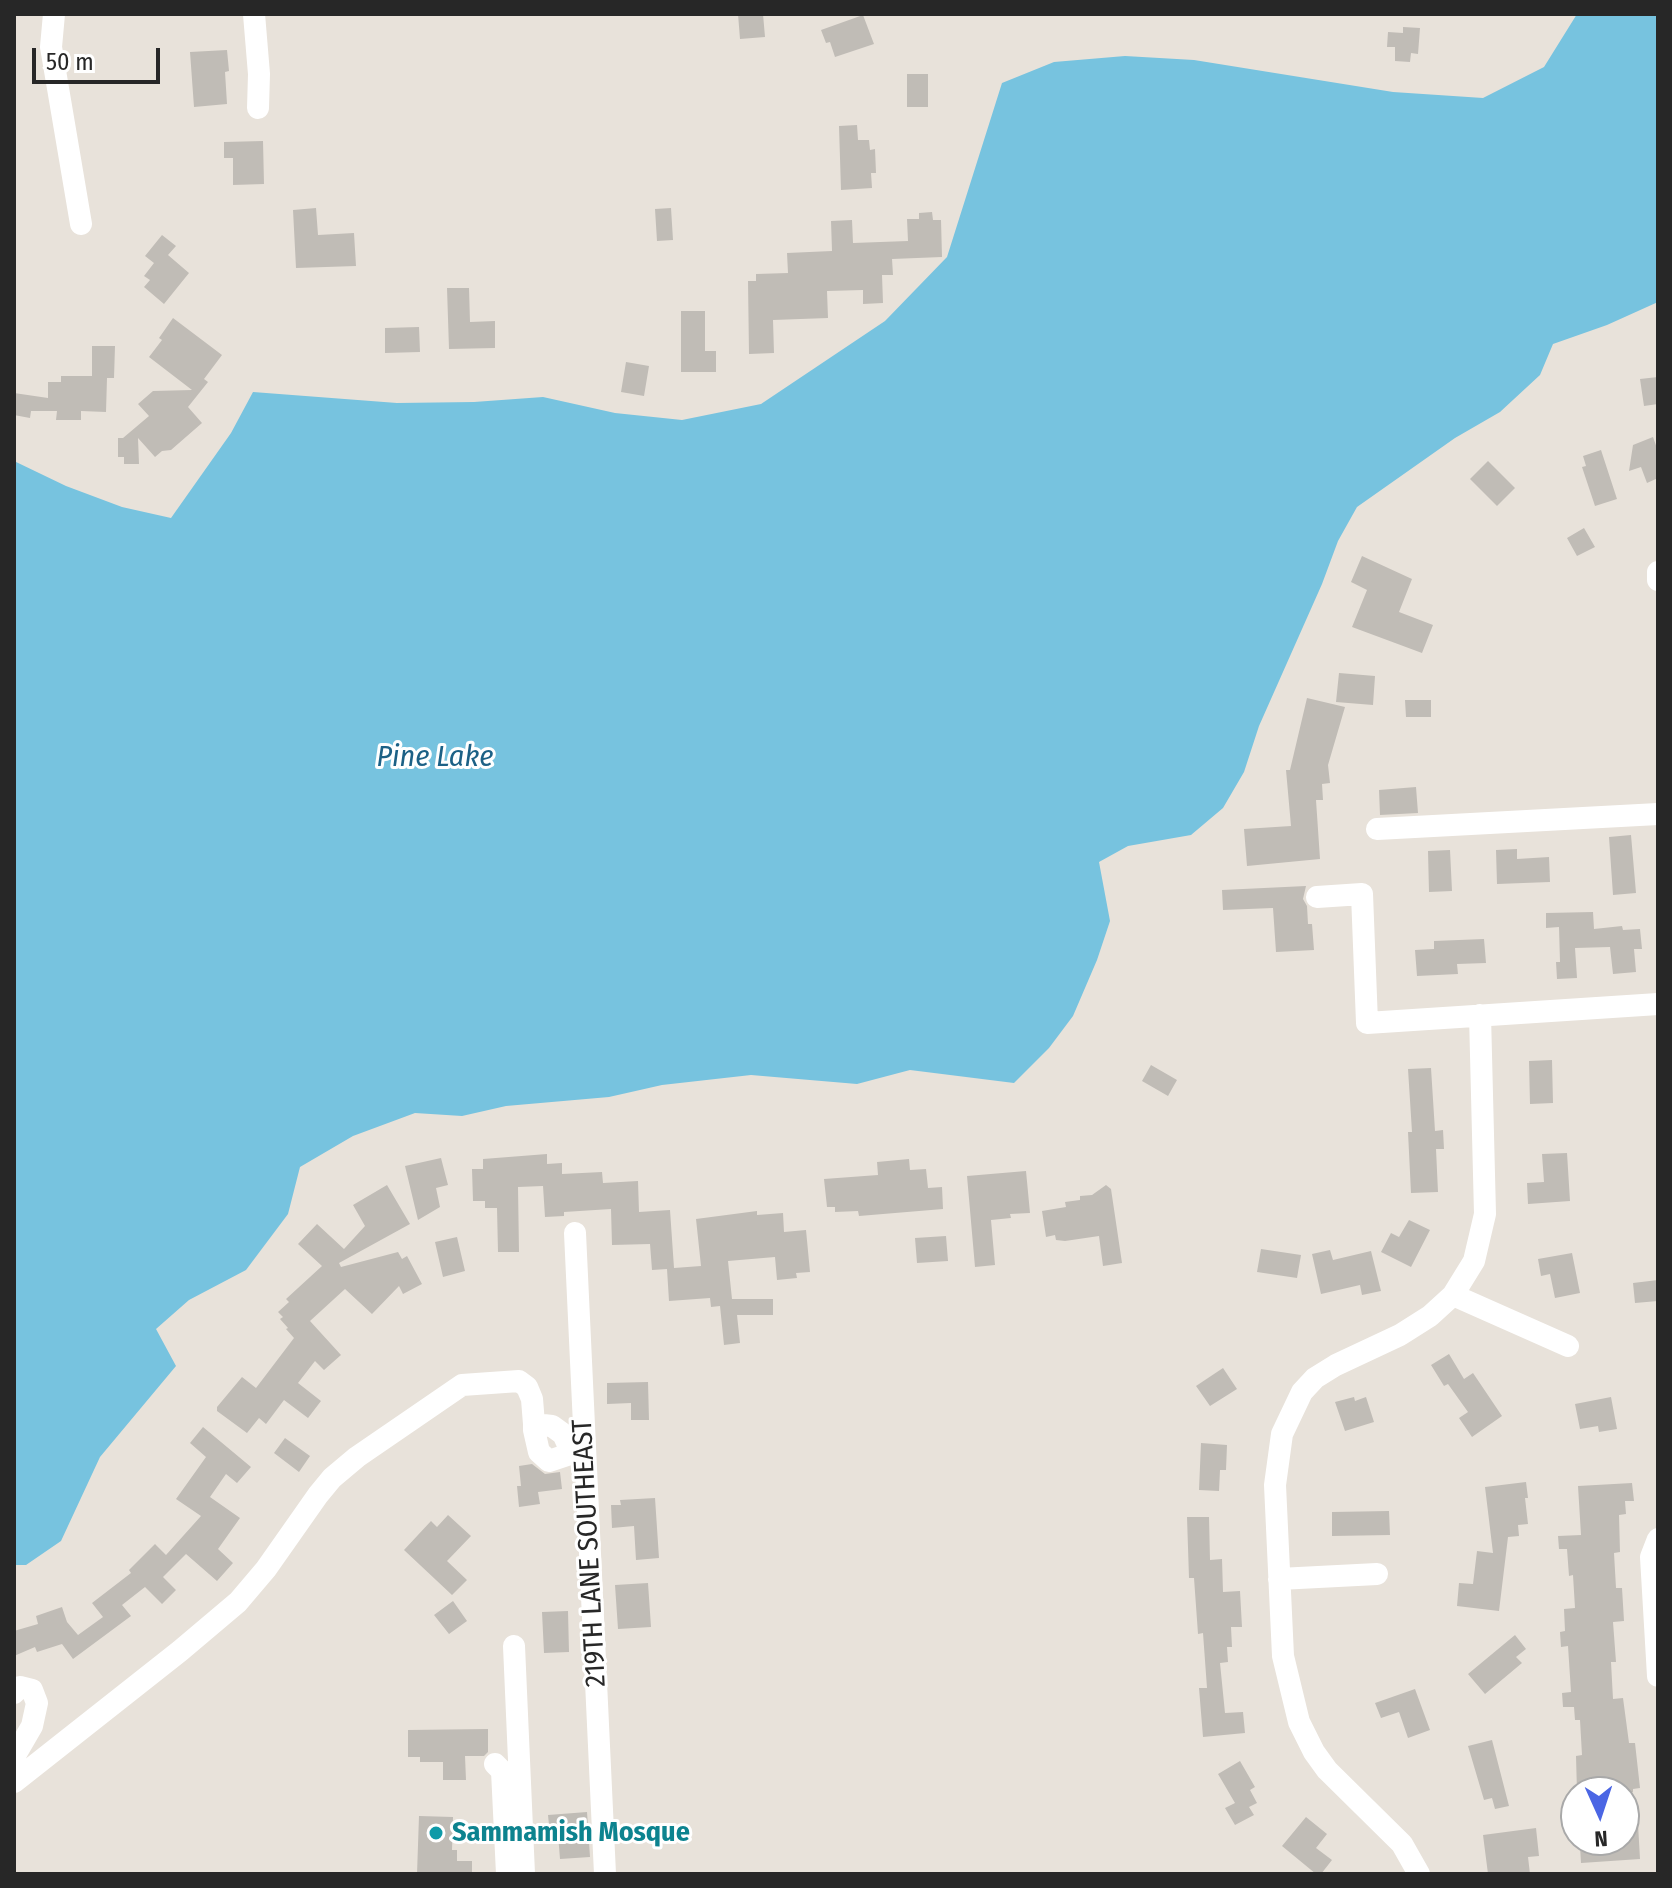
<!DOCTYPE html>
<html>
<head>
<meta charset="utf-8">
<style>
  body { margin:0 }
  #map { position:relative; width:1672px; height:1888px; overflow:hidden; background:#e8e2da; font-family:"Fira Sans Condensed",sans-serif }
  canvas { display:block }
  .frame { position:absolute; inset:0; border:16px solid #272727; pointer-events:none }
  .north { position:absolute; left:1560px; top:1776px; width:80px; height:80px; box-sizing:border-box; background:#fff; border:2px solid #a9a9a9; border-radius:50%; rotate:177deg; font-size:22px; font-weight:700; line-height:32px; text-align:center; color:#272727 }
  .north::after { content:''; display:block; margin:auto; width:28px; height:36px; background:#4b66e4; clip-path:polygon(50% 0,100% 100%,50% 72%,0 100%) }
  .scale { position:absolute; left:32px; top:48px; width:128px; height:36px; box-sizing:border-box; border:4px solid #272727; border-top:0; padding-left:10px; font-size:24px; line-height:28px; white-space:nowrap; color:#272727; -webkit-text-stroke:6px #fff; paint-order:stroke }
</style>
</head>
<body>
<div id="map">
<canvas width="1672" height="1888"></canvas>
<div class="frame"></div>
<div class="north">N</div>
<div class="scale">50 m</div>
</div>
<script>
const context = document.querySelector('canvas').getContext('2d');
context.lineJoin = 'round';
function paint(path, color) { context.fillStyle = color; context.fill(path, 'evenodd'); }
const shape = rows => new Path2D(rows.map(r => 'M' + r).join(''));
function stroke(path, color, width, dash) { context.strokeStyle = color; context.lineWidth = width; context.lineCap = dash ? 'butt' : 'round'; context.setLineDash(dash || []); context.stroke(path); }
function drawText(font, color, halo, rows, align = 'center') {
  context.font = font + ' "Fira Sans Condensed",sans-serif'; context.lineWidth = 6; context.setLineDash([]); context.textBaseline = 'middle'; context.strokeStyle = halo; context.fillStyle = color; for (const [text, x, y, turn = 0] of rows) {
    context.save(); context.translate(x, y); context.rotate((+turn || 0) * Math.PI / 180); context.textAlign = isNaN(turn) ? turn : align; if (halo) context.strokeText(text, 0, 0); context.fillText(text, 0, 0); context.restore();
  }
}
const water = shape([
  [1577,14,1658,14,1658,302,1607,325,1553,344,1540,375,1500,412,1455,438,1357,507,1338,541,1322,584,1259,726,1244,772,1223,808,1191,835,1128,846,1099,862,1110,921,1097,960,1073,1016,1049,1048,1014,1083,910,1070,857,1084,751,1075,662,1085,609,1097,506,1106,462,1116,415,1113,353,1136,300,1167,288,1214,246,1270,189,1300,156,1329,176,1366,100,1457,61,1541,26,1565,14,1565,14,461,66,486,122,507,171,518,231,433,253,392,397,403,474,402,543,397,615,413,682,420,761,404,885,321,947,257,1002,83,1054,62,1125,56,1194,60,1393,92,1483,98,1544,67]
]);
const building = shape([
  [738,14,763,14,765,37,740,39],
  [863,15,874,44,835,57,830,42,826,43,821,30],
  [1403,27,1420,28,1418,54,1411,53,1410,62,1395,61,1395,47,1387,47,1388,32,1403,33],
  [227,50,229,71,225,72,227,104,194,107,190,52],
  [907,74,928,74,928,107,907,107],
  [857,125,858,140,869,140,870,150,875,149,876,173,871,173,872,188,841,190,839,126],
  [263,141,264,184,233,185,233,158,224,158,224,142],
  [316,208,318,235,354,233,356,266,296,268,293,210],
  [671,208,673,240,657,241,655,209],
  [932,212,933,220,941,220,942,257,892,259,893,275,882,275,883,303,863,304,863,290,827,291,828,318,773,320,774,353,749,354,748,281,756,281,756,274,788,273,787,253,832,251,831,221,852,220,853,243,908,241,907,219,919,219,919,213],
  [162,235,176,246,168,255,189,273,164,304,144,287,150,280,144,276,154,263,145,256],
  [447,288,469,288,470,322,495,321,495,348,449,349],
  [681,311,705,311,705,351,716,351,716,372,681,372],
  [173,318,222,355,204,379,208,382,188,407,202,423,171,450,162,451,155,457,138,438,139,464,124,464,124,457,118,457,118,438,123,438,149,416,138,404,153,391,192,390,149,357,162,340,159,338],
  [419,327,420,352,385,353,385,328],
  [92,346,115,346,114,378,107,378,106,412,81,411,81,420,56,420,57,411,31,411,30,418,14,415,14,393,48,398,48,382,61,382,61,376,92,376],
  [626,362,649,366,644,396,621,392],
  [1658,377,1658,404,1644,406,1640,379],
  [1653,437,1658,451,1658,478,1647,483,1641,467,1629,471,1633,445],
  [1601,450,1617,499,1595,506,1582,467,1586,466,1583,456],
  [1488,461,1515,488,1497,506,1470,479],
  [1584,528,1595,547,1577,556,1567,538],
  [1362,556,1412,579,1399,612,1433,625,1422,653,1352,627,1367,590,1351,582],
  [1339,673,1375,676,1373,705,1336,702],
  [1307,698,1345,707,1328,765,1330,783,1322,784,1323,800,1316,800,1320,859,1247,866,1244,829,1291,826,1286,770,1290,770],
  [1405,700,1431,700,1431,717,1406,717],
  [1416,787,1418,813,1380,815,1379,790],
  [1631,835,1636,893,1613,895,1609,837],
  [1517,849,1517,859,1549,857,1550,882,1497,884,1496,850],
  [1450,850,1452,891,1429,892,1428,851],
  [1306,886,1303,899,1307,906,1308,924,1312,924,1314,950,1276,952,1273,908,1223,910,1222,890],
  [1593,912,1594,929,1622,926,1623,930,1640,929,1642,949,1634,949,1636,972,1613,974,1610,947,1575,948,1577,978,1557,979,1556,962,1560,962,1559,927,1546,928,1546,913],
  [1484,939,1486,963,1457,964,1458,974,1417,976,1415,950,1434,949,1434,941],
  [1552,1060,1553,1103,1530,1104,1529,1061],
  [1151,1065,1177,1080,1168,1096,1142,1081],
  [1431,1068,1435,1131,1443,1130,1444,1149,1436,1149,1438,1192,1411,1193,1408,1132,1412,1132,1408,1069],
  [1567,1153,1570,1201,1528,1204,1527,1183,1544,1182,1542,1154],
  [547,1154,547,1164,562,1163,562,1174,602,1172,603,1183,638,1181,639,1212,670,1210,674,1268,701,1266,696,1219,757,1211,757,1215,783,1213,784,1232,806,1230,810,1272,796,1273,797,1278,777,1280,775,1257,728,1261,732,1299,773,1299,773,1315,737,1315,740,1343,724,1345,720,1306,711,1307,710,1298,669,1301,667,1269,652,1270,650,1244,612,1245,611,1209,564,1212,564,1216,545,1217,543,1186,518,1187,519,1252,498,1252,497,1208,485,1208,485,1201,473,1201,472,1169,483,1169,483,1159],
  [441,1158,448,1185,436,1188,440,1207,418,1220,405,1166],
  [909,1159,910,1170,926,1169,928,1188,942,1187,943,1209,859,1216,858,1211,835,1212,835,1207,827,1207,824,1179,878,1175,877,1162],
  [1026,1171,1030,1213,1010,1214,1011,1218,991,1220,995,1265,975,1267,967,1176],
  [387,1185,410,1224,339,1263,341,1267,398,1252,402,1259,407,1256,422,1284,403,1294,399,1286,372,1314,345,1289,310,1321,341,1355,324,1370,315,1361,298,1383,321,1401,308,1418,284,1400,266,1424,259,1418,247,1433,217,1411,217,1407,242,1377,256,1388,294,1338,286,1329,288,1328,280,1319,283,1317,278,1312,289,1302,286,1299,322,1266,298,1244,317,1224,344,1249,365,1226,353,1205],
  [1106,1185,1111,1189,1122,1263,1103,1266,1099,1236,1065,1241,1056,1240,1055,1235,1046,1237,1042,1211,1066,1207,1065,1202,1080,1200,1080,1196,1092,1195],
  [1409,1220,1430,1230,1411,1267,1381,1252,1391,1233,1399,1237],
  [946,1236,948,1261,917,1263,915,1238],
  [457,1237,465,1271,443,1277,435,1242],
  [1261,1249,1301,1255,1297,1278,1257,1272],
  [1330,1250,1333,1260,1371,1251,1381,1291,1362,1295,1360,1285,1321,1294,1312,1254],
  [1572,1253,1580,1293,1555,1298,1550,1274,1541,1276,1538,1259],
  [1658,1280,1658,1301,1635,1303,1633,1283],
  [1449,1354,1464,1379,1473,1373,1502,1416,1472,1437,1459,1418,1468,1412,1448,1384,1444,1386,1431,1365],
  [1223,1368,1237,1389,1210,1406,1196,1386],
  [648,1382,649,1420,631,1420,631,1403,607,1404,607,1383],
  [1354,1397,1355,1401,1366,1397,1374,1422,1345,1431,1335,1402],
  [1611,1397,1617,1429,1599,1432,1598,1426,1580,1429,1575,1404],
  [203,1427,251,1467,237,1483,226,1474,210,1497,240,1518,218,1549,233,1563,217,1581,186,1554,163,1577,176,1590,162,1604,145,1587,122,1605,131,1616,73,1659,62,1644,37,1652,35,1647,14,1656,14,1631,38,1624,36,1616,62,1607,67,1622,78,1635,103,1617,92,1603,131,1573,129,1570,155,1544,166,1555,201,1516,176,1499,206,1457,190,1443],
  [285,1438,310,1456,299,1472,274,1453],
  [1201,1443,1227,1445,1226,1470,1220,1470,1219,1491,1199,1490],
  [532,1464,545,1474,560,1472,562,1489,538,1492,540,1504,519,1507,517,1486,521,1486,519,1466],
  [1526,1482,1528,1498,1525,1498,1528,1524,1518,1525,1519,1536,1508,1537,1499,1611,1457,1606,1459,1583,1473,1584,1477,1551,1493,1553,1485,1487],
  [1632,1483,1634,1501,1625,1501,1626,1514,1619,1515,1620,1552,1614,1553,1616,1588,1622,1588,1624,1621,1613,1622,1616,1662,1611,1662,1613,1699,1623,1698,1629,1743,1635,1743,1640,1788,1633,1789,1633,1792,1577,1792,1576,1756,1582,1755,1580,1720,1575,1720,1574,1707,1563,1707,1562,1693,1571,1692,1568,1646,1561,1647,1560,1632,1565,1631,1564,1609,1575,1608,1573,1575,1569,1576,1567,1549,1559,1549,1558,1536,1581,1535,1578,1486],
  [655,1498,659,1558,636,1560,634,1526,612,1528,611,1505,621,1505,620,1500],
  [1389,1511,1390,1535,1332,1536,1332,1512],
  [448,1515,471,1536,447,1561,467,1580,452,1595,404,1550,431,1521,437,1527],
  [1187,1517,1209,1517,1210,1560,1222,1559,1223,1592,1240,1591,1242,1627,1231,1627,1232,1647,1227,1647,1228,1662,1220,1663,1225,1713,1243,1712,1245,1733,1203,1737,1199,1688,1207,1688,1203,1633,1198,1634,1194,1578,1189,1578],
  [648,1583,651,1627,618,1629,615,1585],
  [453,1601,467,1621,449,1634,434,1615],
  [568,1611,569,1652,544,1653,542,1612],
  [1515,1635,1526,1649,1516,1657,1522,1663,1485,1694,1468,1674],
  [1415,1689,1430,1730,1408,1738,1399,1712,1381,1718,1375,1703],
  [488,1729,488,1752,484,1756,465,1756,466,1780,443,1780,443,1762,420,1762,420,1757,408,1757,408,1730],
  [1492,1740,1509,1806,1495,1809,1492,1798,1484,1800,1468,1746],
  [1240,1761,1255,1787,1250,1790,1257,1803,1249,1807,1254,1815,1235,1825,1225,1808,1235,1803,1218,1774],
  [587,1812,590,1857,560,1859,558,1834,550,1835,548,1815],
  [419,1816,453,1817,452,1850,457,1850,457,1861,472,1861,472,1874,417,1874],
  [1306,1817,1327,1834,1316,1848,1332,1860,1321,1874,1316,1874,1282,1846],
  [1638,1824,1640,1859,1581,1863,1580,1846,1592,1846,1592,1840,1624,1840,1624,1825],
  [1536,1828,1539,1856,1528,1857,1530,1874,1488,1874,1483,1835]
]);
const minor = shape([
  [54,14,51,47,81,224],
  [254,14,259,74,258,108],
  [1658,572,1658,580],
  [1377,829,1658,814],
  [1317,897,1362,894,1367,1023,1658,1004],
  [575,1233,605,1874],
  [1453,1295,1568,1346],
  [1658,1539,1651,1557,1658,1676],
  [1279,1579,1377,1574],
  [514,1646,524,1874],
  [14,1693,20,1687,32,1690,37,1703,32,1726,14,1757],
  [495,1764,502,1771,507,1874],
  [14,1782,180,1651,238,1602,266,1569,318,1495,332,1478,357,1457,462,1385,519,1381,527,1387,532,1399,534,1424,534,1430,539,1452,549,1461,567,1455,569,1447,563,1434,552,1426,534,1424],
  [1419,1874,1402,1844,1327,1770,1314,1752,1299,1722,1283,1656,1275,1485,1282,1434,1302,1392,1315,1378,1336,1365,1400,1335,1430,1316,1453,1295,1474,1261,1485,1214,1480,1015]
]);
const markers = [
  [436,1833,8,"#0f9aa8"]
];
const streetNames = [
  ["219TH LANE SOUTHEAST",590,1553,-93]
];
const cultureNames = [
  ["Sammamish Mosque",452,1833]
];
const waterNames = [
  ["Pine Lake",435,758]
];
paint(water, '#77c3df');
paint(building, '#c0bcb6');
stroke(minor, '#fff', 22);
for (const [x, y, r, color] of markers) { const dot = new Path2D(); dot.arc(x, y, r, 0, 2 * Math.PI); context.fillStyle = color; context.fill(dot); stroke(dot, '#fff', 3); }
drawText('28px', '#272727', '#fff', streetNames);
drawText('bold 28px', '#0d838f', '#fff', cultureNames, 'left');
drawText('italic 30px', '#1c6186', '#fff', waterNames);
</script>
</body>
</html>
